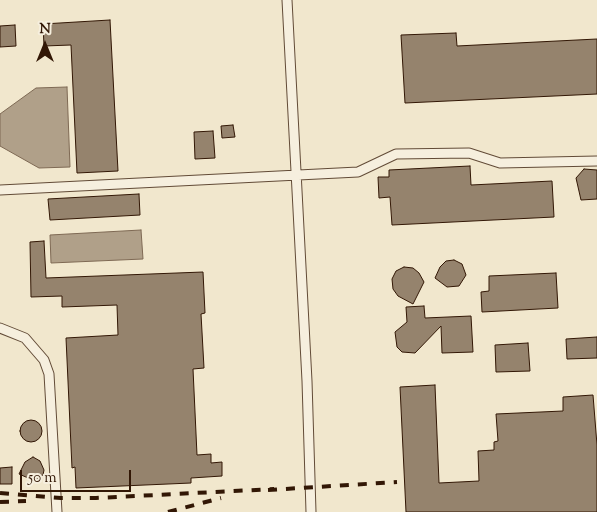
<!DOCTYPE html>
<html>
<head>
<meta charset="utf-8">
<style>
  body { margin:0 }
  #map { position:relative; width:597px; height:512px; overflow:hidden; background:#f1e7cd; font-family:"Sorts Mill Goudy",serif }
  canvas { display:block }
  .north { position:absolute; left:20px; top:20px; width:50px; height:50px; -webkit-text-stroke:4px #f6efde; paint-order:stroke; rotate:0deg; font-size:14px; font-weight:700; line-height:20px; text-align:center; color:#321705 }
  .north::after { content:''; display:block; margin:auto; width:18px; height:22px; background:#321705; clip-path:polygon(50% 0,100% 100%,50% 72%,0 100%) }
  .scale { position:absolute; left:20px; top:470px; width:111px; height:22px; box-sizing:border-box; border:2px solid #321705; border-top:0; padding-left:6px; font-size:15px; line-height:18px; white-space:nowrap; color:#321705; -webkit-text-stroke:4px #f6efde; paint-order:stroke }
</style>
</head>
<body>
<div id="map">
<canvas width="597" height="512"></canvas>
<div class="north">N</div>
<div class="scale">50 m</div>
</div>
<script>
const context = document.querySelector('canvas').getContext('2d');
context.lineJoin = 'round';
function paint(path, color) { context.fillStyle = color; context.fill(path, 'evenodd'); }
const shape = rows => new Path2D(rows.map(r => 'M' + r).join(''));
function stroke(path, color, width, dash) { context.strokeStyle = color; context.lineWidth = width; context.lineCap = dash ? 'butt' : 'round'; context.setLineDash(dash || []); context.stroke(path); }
const water = shape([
  [67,87,70,167,39,168,0,146,0,114,36,88,67,87],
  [141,230,143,259,51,263,50,235,141,230]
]);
const building = shape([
  [110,20,118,171,77,173,71,45,44,46,43,24,110,20],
  [15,25,16,46,0,47,0,26,15,25],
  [456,33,457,46,597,39,597,94,405,103,401,35,456,33],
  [233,125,235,137,222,138,221,126,233,125],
  [213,131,215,158,195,159,194,132,213,131],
  [470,166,471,185,552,181,554,217,392,225,390,197,379,198,378,177,389,177,389,170,470,166],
  [584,169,597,170,597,199,581,200,576,178,584,169],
  [139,194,140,215,50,220,48,199,139,194],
  [44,241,46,278,203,272,205,313,201,314,204,368,193,369,197,455,211,454,211,463,222,462,222,476,191,478,191,483,76,488,75,467,72,468,66,338,118,335,117,305,62,307,62,296,31,297,30,242,44,241],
  [454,260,462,264,466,275,459,286,447,287,435,278,440,267,446,261,454,260],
  [404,267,413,268,419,273,424,282,413,304,398,296,393,289,392,279,396,271,404,267],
  [556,273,558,308,482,312,481,292,489,291,489,276,556,273],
  [424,306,425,318,471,316,473,352,442,353,441,326,415,353,402,352,397,347,395,332,407,322,406,307,424,306],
  [597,337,597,358,567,359,566,339,597,337],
  [528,343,530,371,496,372,495,345,528,343],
  [435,385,439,483,479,481,478,451,494,450,494,442,498,441,496,414,563,411,563,397,593,395,597,445,597,512,406,512,400,387,435,385],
  '20 431a11 11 0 1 1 22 0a11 11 0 1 1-22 0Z',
  [33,457,40,461,44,470,43,475,35,481,19,474,25,462,33,457],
  [12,467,12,484,0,484,0,468,12,467]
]);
const service = shape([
  [287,0,307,381,311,512],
  [0,190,358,172,396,154,469,153,500,163,597,161],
  [0,328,25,338,44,360,49,374,57,512]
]);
const rail = shape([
  [268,490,397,482],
  [0,493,61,498,96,498,274,489],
  [0,502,26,501],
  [168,512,221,498]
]);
paint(water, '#b0a089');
stroke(water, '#7e6954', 1);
paint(building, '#95836d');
stroke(building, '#321705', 1);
stroke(service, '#624b37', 11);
stroke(service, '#f6efde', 9);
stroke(rail, '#321705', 4, [9, 9]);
</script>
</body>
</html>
